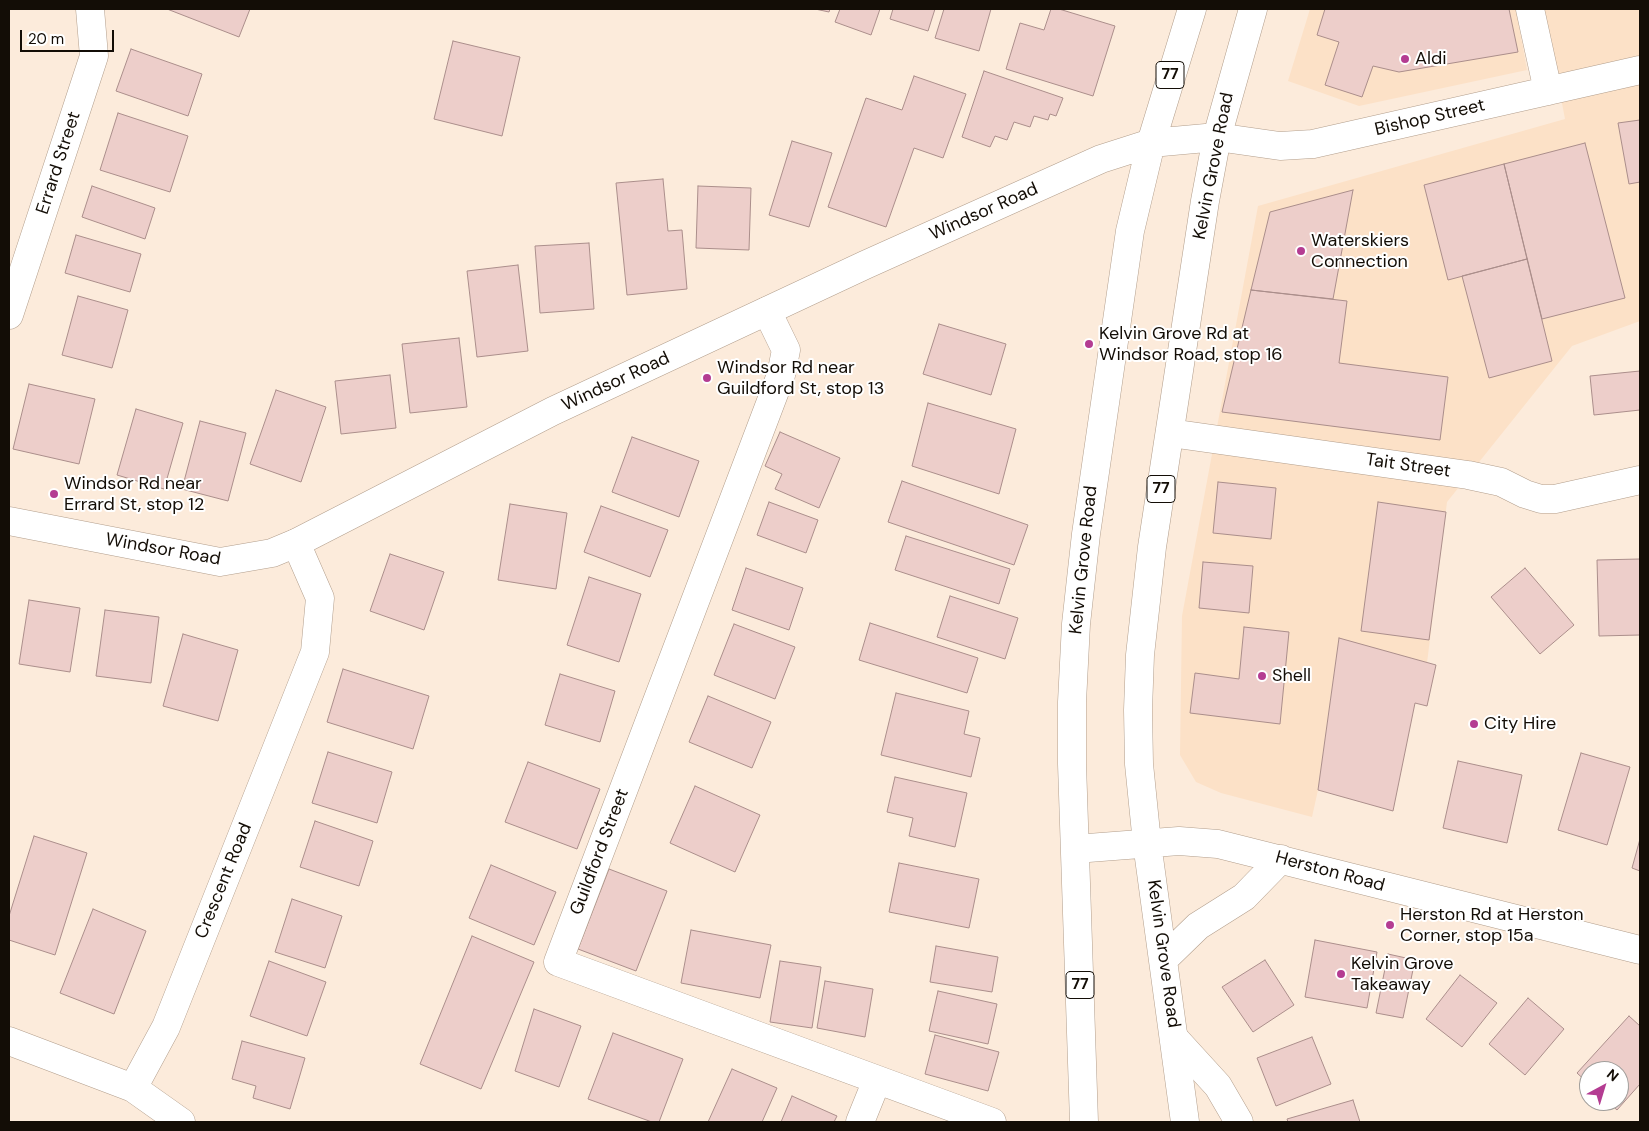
<!DOCTYPE html>
<html>
<head>
<meta charset="utf-8">
<style>
  body { margin:0 }
  #map { position:relative; width:1649px; height:1131px; overflow:hidden; background:#fcebdb; font-family:"DM Sans",sans-serif }
  canvas { display:block }
  .frame { position:absolute; inset:0; border:10px solid #130d06; pointer-events:none }
  .north { position:absolute; left:1579px; top:1061px; width:50px; height:50px; box-sizing:border-box; background:#fff; border:1px solid #a19e9b; border-radius:50%; rotate:39deg; font-size:14px; font-weight:700; line-height:20px; text-align:center; color:#130d06 }
  .north::after { content:''; display:block; margin:auto; width:18px; height:22px; background:#b43c92; clip-path:polygon(50% 0,100% 100%,50% 72%,0 100%) }
  .scale { position:absolute; left:20px; top:30px; width:94px; height:22px; box-sizing:border-box; border:2px solid #130d06; border-top:0; padding-left:6px; font-size:15px; line-height:18px; white-space:nowrap; color:#130d06; -webkit-text-stroke:4px #fff; paint-order:stroke }
</style>
</head>
<body>
<div id="map">
<canvas width="1649" height="1131"></canvas>
<div class="frame"></div>
<div class="north">N</div>
<div class="scale">20 m</div>
</div>
<script>
const context = document.querySelector('canvas').getContext('2d');
context.lineJoin = 'round';
function paint(path, color) { context.fillStyle = color; context.fill(path, 'evenodd'); }
const shape = rows => new Path2D(rows.map(r => 'M' + r).join(''));
function stroke(path, color, width, dash) { context.strokeStyle = color; context.lineWidth = width; context.lineCap = dash ? 'butt' : 'round'; context.setLineDash(dash || []); context.stroke(path); }
function drawText(font, color, halo, rows, align = 'center') {
  context.font = font + ' "DM Sans",sans-serif'; context.lineWidth = 4; context.setLineDash([]); context.textBaseline = 'middle'; context.strokeStyle = halo; context.fillStyle = color; for (const [text, x, y, turn = 0] of rows) {
    context.save(); context.translate(x, y); context.rotate((+turn || 0) * Math.PI / 180); context.textAlign = isNaN(turn) ? turn : align; if (halo) context.strokeText(text, 0, 0); context.fillText(text, 0, 0); context.restore();
  }
}
const built = shape([
  [1310,9,1516,9,1527,70,1359,106,1288,81],
  [1544,9,1640,9,1640,321,1572,346,1447,502,1427,663,1339,639,1318,790,1312,817,1221,793,1196,782,1180,755,1182,616,1258,206,1565,119]
]);
const building = shape([
  [167,9,250,9,239,37,167,9],
  [815,9,830,9,829,12,815,9],
  [840,9,880,9,871,35,835,22,840,9],
  [893,9,935,9,928,31,890,19,893,9],
  [944,9,991,9,979,51,935,38,944,9],
  [1051,9,1059,9,1115,26,1093,96,1006,69,1020,23,1044,30,1051,9],
  [1325,9,1509,9,1518,52,1399,72,1373,66,1362,97,1325,85,1339,42,1317,35,1325,9],
  [453,41,520,57,502,136,434,119,453,41],
  [131,49,202,74,188,116,116,91,131,49],
  [984,71,1063,98,1056,116,1050,114,1048,120,1034,116,1030,127,1014,122,1007,140,995,136,990,147,962,137,984,71],
  [914,76,966,94,943,158,914,148,886,227,828,207,866,98,902,110,914,76],
  [118,113,188,136,170,192,100,170,118,113],
  [1640,120,1640,182,1629,184,1618,123,1640,120],
  [792,141,832,153,809,227,769,215,792,141],
  [1585,143,1625,298,1542,319,1504,164,1585,143],
  [1504,164,1527,259,1448,280,1424,185,1504,164],
  [663,179,668,231,682,230,687,289,627,295,616,183,663,179],
  [92,186,155,208,145,239,82,217,92,186],
  [698,186,751,188,749,250,696,248,698,186],
  [1353,190,1333,299,1251,290,1270,212,1353,190],
  [76,235,141,254,130,292,65,273,76,235],
  [589,243,594,309,540,313,535,246,589,243],
  [1527,259,1552,361,1489,378,1462,276,1527,259],
  [518,265,528,351,477,357,467,271,518,265],
  [1251,290,1347,301,1339,363,1448,377,1440,440,1222,412,1251,290],
  [78,296,128,310,112,368,62,355,78,296],
  [939,324,1006,344,991,395,923,374,939,324],
  [459,338,467,407,410,413,402,344,459,338],
  [1640,371,1640,410,1594,415,1590,376,1640,371],
  [390,375,396,428,341,434,335,381,390,375],
  [29,384,95,399,79,464,13,449,29,384],
  [276,390,326,407,301,482,250,464,276,390],
  [928,403,1016,429,999,494,912,466,928,403],
  [136,409,183,423,164,489,117,475,136,409],
  [200,421,246,433,228,501,182,489,200,421],
  [780,432,840,458,819,508,775,489,782,474,765,466,780,432],
  [632,437,699,461,679,517,612,492,632,437],
  [902,481,1028,525,1014,565,888,522,902,481],
  [1218,482,1276,488,1271,539,1213,533,1218,482],
  [769,502,818,520,806,553,757,535,769,502],
  [1378,502,1446,512,1429,640,1361,631,1378,502],
  [510,504,567,513,556,589,498,580,510,504],
  [601,506,668,530,650,577,584,552,601,506],
  [906,536,1010,569,999,604,895,570,906,536],
  [390,554,444,572,424,630,370,611,390,554],
  [1640,559,1640,635,1599,636,1597,560,1640,559],
  [1203,562,1253,566,1249,613,1199,608,1203,562],
  [746,568,803,588,789,630,732,610,746,568],
  [1525,568,1574,625,1540,654,1491,597,1525,568],
  [589,577,641,594,619,662,567,645,589,577],
  [950,596,1018,618,1005,659,937,637,950,596],
  [29,600,80,608,70,672,19,664,29,600],
  [105,610,159,617,151,683,96,676,105,610],
  [870,623,978,658,967,693,859,660,870,623],
  [734,624,795,647,775,699,714,675,734,624],
  [1244,627,1289,632,1280,724,1190,713,1195,673,1239,679,1244,627],
  [183,634,238,650,218,721,163,706,183,634],
  [1339,638,1436,665,1427,706,1415,703,1393,811,1318,790,1339,638],
  [343,669,429,696,413,749,327,722,343,669],
  [560,674,615,691,600,742,545,725,560,674],
  [896,693,969,711,964,734,980,738,971,777,881,755,896,693],
  [708,696,771,722,752,768,689,742,708,696],
  [328,752,392,772,377,823,312,803,328,752],
  [1581,753,1630,767,1607,845,1558,830,1581,753],
  [1458,761,1522,775,1507,843,1443,828,1458,761],
  [528,762,600,789,577,849,505,822,528,762],
  [895,777,967,793,955,847,909,836,913,818,887,812,895,777],
  [695,786,760,815,735,872,670,843,695,786],
  [315,821,373,841,359,886,300,867,315,821],
  [34,836,87,853,55,955,9,940,9,916,34,836],
  [1640,839,1640,871,1632,868,1640,839],
  [899,863,979,879,969,928,889,912,899,863],
  [491,865,556,892,534,945,469,918,491,865],
  [609,869,667,891,636,971,578,949,609,869],
  [292,899,342,916,325,968,275,952,292,899],
  [93,909,146,931,114,1014,60,993,93,909],
  [691,930,771,945,760,998,681,983,691,930],
  [472,936,534,962,481,1089,420,1064,472,936],
  [1315,940,1377,952,1367,1008,1305,997,1315,940],
  [936,946,998,957,992,992,930,982,936,946],
  [1388,954,1415,960,1403,1018,1376,1013,1388,954],
  [1265,960,1294,1005,1253,1032,1222,987,1265,960],
  [269,961,326,982,307,1036,250,1016,269,961],
  [780,961,821,967,812,1028,770,1022,780,961],
  [1460,975,1497,1003,1462,1047,1426,1019,1460,975],
  [825,981,873,989,865,1037,817,1028,825,981],
  [938,991,997,1004,988,1044,929,1031,938,991],
  [1528,998,1564,1029,1525,1075,1489,1044,1528,998],
  [534,1009,581,1026,559,1087,515,1071,534,1009],
  [1629,1016,1640,1026,1640,1084,1617,1110,1607,1101,1619,1101,1619,1071,1589,1071,1589,1084,1577,1073,1629,1016],
  [613,1033,683,1059,659,1122,652,1122,588,1099,613,1033],
  [935,1035,999,1052,988,1091,925,1074,935,1035],
  [1312,1037,1331,1084,1276,1106,1257,1058,1312,1037],
  [242,1041,305,1058,290,1109,253,1098,256,1086,232,1079,242,1041],
  [732,1069,777,1088,762,1122,708,1122,732,1069],
  [792,1096,837,1116,834,1122,781,1122,792,1096],
  [1353,1100,1360,1122,1288,1122,1287,1119,1353,1100]
]);
const minor = shape([
  [1530,9,1548,91],
  [1217,137,1280,146,1313,144,1640,70],
  [767,311,786,350,781,375,558,962,992,1122],
  [9,315,94,56,90,9],
  [1170,433,1468,475,1501,482,1525,494,1541,499,1555,499,1640,480],
  [1176,1040,1218,1086,1239,1122],
  [9,1041,133,1088,166,1027,315,652,320,598,296,543],
  [133,1088,181,1122],
  [860,1122,877,1080]
]);
const major = shape([
  [9,521,220,562,272,553,296,543,553,411,865,265,1101,159,1151,143,1217,137],
  [1075,849,1179,841,1218,844,1640,950],
  [1165,958,1198,926,1244,897,1281,859],
  [1084,1122,1072,764,1072,702,1076,624,1086,534,1130,231,1151,143,1192,9],
  [1185,1122,1147,843,1139,764,1138,710,1140,655,1152,547,1205,201,1217,137,1253,9]
]);
const markers = [
  [1405,59,5,"#b43c92"],
  [1301,251,5,"#b43c92"],
  [1089,344,5,"#b43c92"],
  [707,378,5,"#b43c92"],
  [54,494,5,"#b43c92"],
  [1262,676,5,"#b43c92"],
  [1474,724,5,"#b43c92"],
  [1390,925,5,"#b43c92"],
  [1341,974,5,"#b43c92"]
];
const shields = [
  [1170,75,28],
  [1161,489,28],
  [1080,985,28]
];
const shieldNames = [
  ["77",1170,75],
  ["77",1161,489],
  ["77",1080,985]
];
const poiNames = [
  ["Aldi",1415,59],
  ["Waterskiers",1311,241],
  ["Connection",1311,262],
  ["Kelvin Grove Rd at",1099,334],
  ["Windsor Road, stop 16",1099,355],
  ["Windsor Rd near",717,368],
  ["Guildford St, stop 13",717,389],
  ["Windsor Rd near",64,484],
  ["Errard St, stop 12",64,505],
  ["Shell",1272,676],
  ["City Hire",1484,724],
  ["Herston Rd at Herston",1400,915],
  ["Corner, stop 15a",1400,936],
  ["Kelvin Grove",1351,964],
  ["Takeaway",1351,985]
];
const streetNames = [
  ["Bishop Street",1430,118,-13],
  ["Errard Street",59,163,-72],
  ["Kelvin Grove Road",1214,166,-79],
  ["Windsor Road",984,212,-24],
  ["Windsor Road",616,382,-25],
  ["Tait Street",1408,466,8],
  ["Windsor Road",163,550,10],
  ["Kelvin Grove Road",1084,560,-84],
  ["Guildford Street",600,852,-69],
  ["Herston Road",1330,872,15],
  ["Crescent Road",224,881,-68],
  ["Kelvin Grove Road",1163,954,82]
];
paint(built, '#fce1c7');
paint(building, '#edceca');
stroke(building, '#ab8e8b', 1);
stroke(minor, '#b29e8c', 29);
stroke(major, '#b29e8c', 29);
stroke(minor, '#fff', 28);
stroke(major, '#fff', 28);
for (const [x, y, r, color] of markers) { const dot = new Path2D(); dot.arc(x, y, r, 0, 2 * Math.PI); context.fillStyle = color; context.fill(dot); stroke(dot, '#fff', 2); }
for (const [x, y, w] of shields) { const box = new Path2D(); box.roundRect(x - w / 2, y - 13.5, w, 27, 4); context.fillStyle = '#fff'; context.fill(box); stroke(box, '#130d06', 1); }
drawText('bold 16px', '#130d06', null, shieldNames);
drawText('18px', '#130d06', '#fff', poiNames, 'left');
drawText('18px', '#130d06', '#fff', streetNames);
</script>
</body>
</html>
